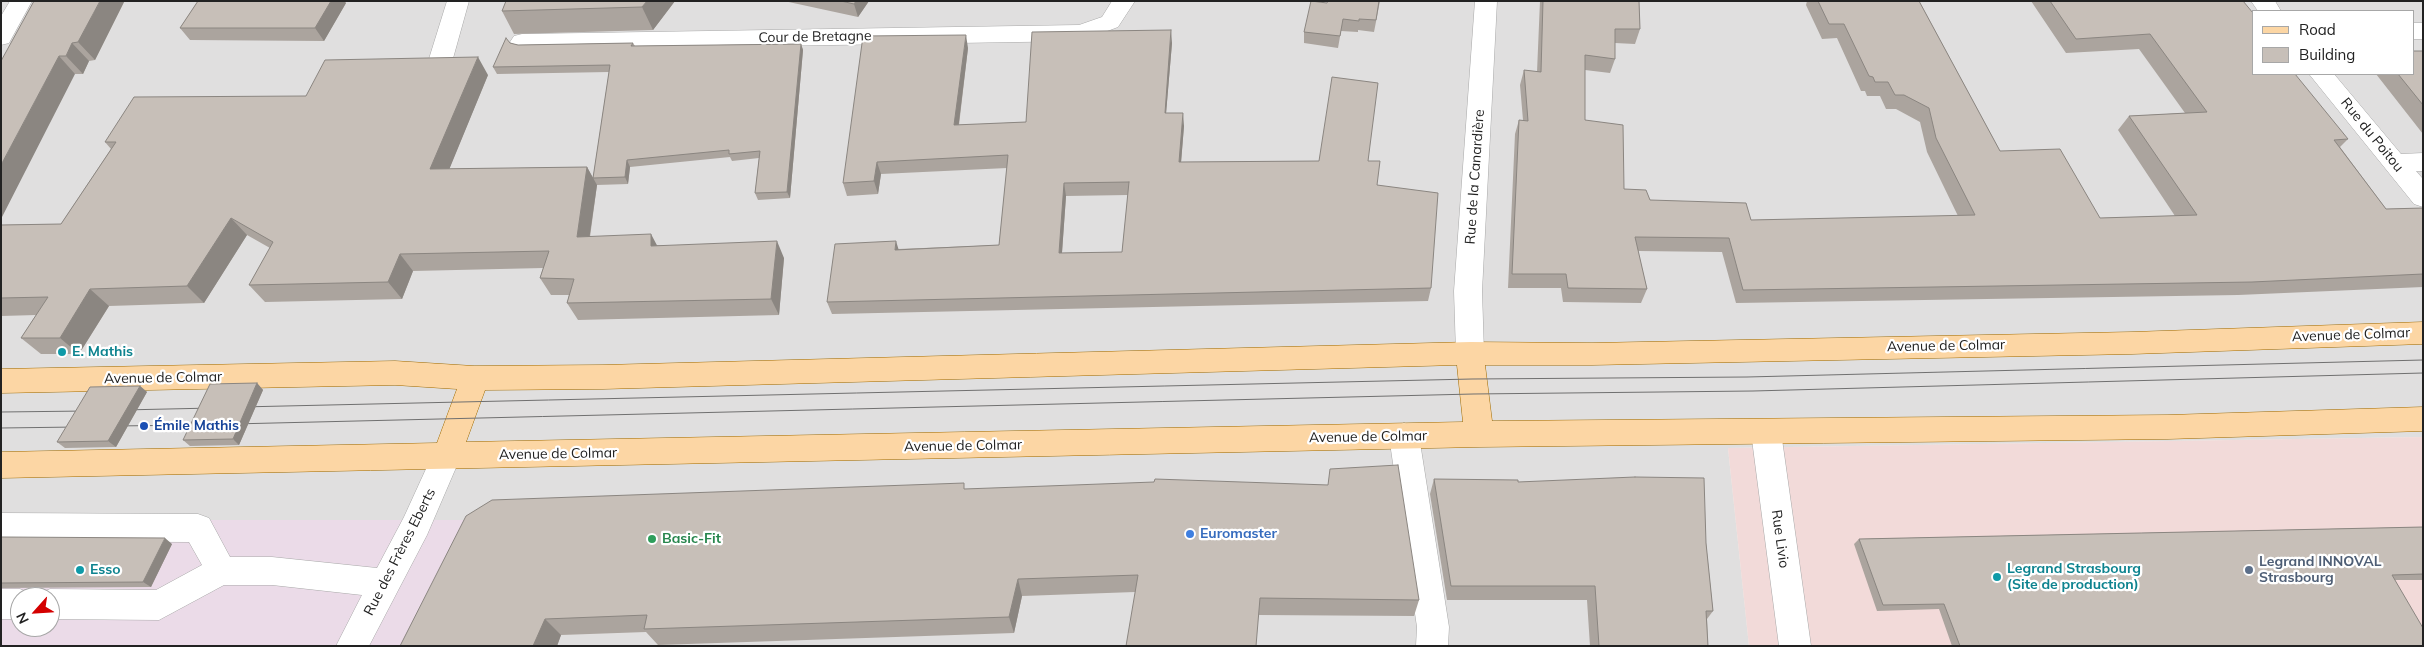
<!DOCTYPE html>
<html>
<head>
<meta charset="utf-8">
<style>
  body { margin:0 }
  #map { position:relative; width:2424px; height:647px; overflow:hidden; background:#f2efe9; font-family:Mulish,sans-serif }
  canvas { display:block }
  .frame { position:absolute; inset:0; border:2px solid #222; pointer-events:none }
  .legend { position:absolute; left:2252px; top:10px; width:162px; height:65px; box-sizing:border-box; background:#fff; border:1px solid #a7a7a7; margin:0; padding:6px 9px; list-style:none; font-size:15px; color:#222 }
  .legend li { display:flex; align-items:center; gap:10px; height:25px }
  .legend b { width:25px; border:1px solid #a7a7a7 }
  .north { position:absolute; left:10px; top:587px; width:50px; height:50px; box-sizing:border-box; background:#fff; border:1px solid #a7a7a7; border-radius:50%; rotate:244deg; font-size:14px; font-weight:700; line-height:20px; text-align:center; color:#222 }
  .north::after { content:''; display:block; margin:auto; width:18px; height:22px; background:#d40000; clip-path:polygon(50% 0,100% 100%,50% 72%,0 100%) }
</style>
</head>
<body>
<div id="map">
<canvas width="2424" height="647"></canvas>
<div class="frame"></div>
<ul class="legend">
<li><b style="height:6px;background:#fcd6a4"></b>Road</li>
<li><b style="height:14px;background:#c7bfb8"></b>Building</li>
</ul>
<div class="north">N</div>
</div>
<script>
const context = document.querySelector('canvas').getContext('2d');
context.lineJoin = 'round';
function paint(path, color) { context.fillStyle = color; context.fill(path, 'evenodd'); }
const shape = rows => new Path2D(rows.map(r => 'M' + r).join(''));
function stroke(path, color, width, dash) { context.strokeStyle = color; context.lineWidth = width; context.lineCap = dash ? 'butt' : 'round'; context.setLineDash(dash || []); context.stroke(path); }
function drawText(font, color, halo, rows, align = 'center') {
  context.font = font + ' Mulish,sans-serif'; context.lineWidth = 4.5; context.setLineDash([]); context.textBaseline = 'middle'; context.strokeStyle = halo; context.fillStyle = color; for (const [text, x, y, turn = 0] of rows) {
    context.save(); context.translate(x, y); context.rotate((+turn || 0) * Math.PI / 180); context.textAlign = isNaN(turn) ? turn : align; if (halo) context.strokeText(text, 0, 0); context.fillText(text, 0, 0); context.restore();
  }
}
const residential = shape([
  [1,1,2423,1,2423,437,1728,448,1749,646,402,646,1,520],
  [2253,11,2413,11,2413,74,2253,74]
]);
const commercial = shape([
  [2423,437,2423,646,1749,646,1728,448]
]);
const industrial = shape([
  [1,520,465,520,402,646,1,646],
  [20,597,50,597,50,627,20,627]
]);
const minor = shape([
  [10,1,32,1,9,43,1,45,1,16,10,1],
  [447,1,469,1,452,62,448,68,440,70,432,68,428,62,447,1],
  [1112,1,1135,1,1118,27,1081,41,522,50,514,48,510,42,514,36,522,34,1079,25,1102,17,1112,1],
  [1475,1,1497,1,1482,291,1484,353,1480,361,1470,364,1460,361,1456,353,1454,291,1475,1],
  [2251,1,2275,1,2281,11,2258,11,2251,1],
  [2413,23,2423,23,2423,39,2413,39,2413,23],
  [2309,74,2334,74,2401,154,2423,153,2423,171,2416,171,2423,179,2423,207,2414,204,2309,74],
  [1766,420,1776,423,1781,432,1811,646,1779,646,1751,432,1756,423,1766,420],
  [1404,423,1414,427,1419,436,1449,627,1448,646,1416,646,1417,627,1389,436,1394,427,1404,423],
  [446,443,456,447,461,456,427,535,369,646,336,646,362,595,272,585,224,585,159,620,50,619,50,597,37,597,39,594,50,589,156,590,202,565,189,542,1,541,1,513,198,514,209,518,230,557,272,557,377,568,404,517,436,447,446,443],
  [1,589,20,589,31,594,33,597,20,597,20,619,1,619,1,589]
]);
const major = shape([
  [2423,322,2423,344,2132,354,1592,365,1485,365,1492,421,2168,415,2423,407,2423,431,2168,439,1479,447,1,478,1,452,437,443,457,389,395,385,1,393,1,369,395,361,474,366,603,365,1470,342,1592,343,2132,332,2423,322],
  [1457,365,1463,422,466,442,485,390,603,389,1457,365]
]);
const tram = shape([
  [241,407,1472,379,1747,377,2423,360],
  [123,410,213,408],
  [1,412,88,411],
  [233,424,1473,394,1753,391,2423,373],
  [113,426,203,425],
  [1,428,78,427]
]);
const wall = shape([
  [198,1,344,1,346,3,324,41,190,40,180,28],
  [506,1,675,1,653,30,514,34,502,11],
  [784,1,869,1,858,17],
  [1380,1,1374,32,1358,30,1358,32,1341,31,1338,48,1304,43,1304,32,1327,3],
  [1540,1,1639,1,1640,29,1635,44,1615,43,1615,59,1610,73,1585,70,1585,120,1624,189,1650,200,1751,220,1958,216,1927,152,1920,122,1896,109,1886,109,1880,96,1867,96,1865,91,1861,91,1837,38,1822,39,1806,5,1807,1,1919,1,2000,151,2100,218,2175,216,2118,130,2129,116,2185,113,2139,49,2066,53,2031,1,2243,1,2253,74,2348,139,2340,147,2386,209,2423,208,2423,287,2238,295,1736,303,1722,252,1638,251,1647,289,1641,303,1563,302,1561,288,1508,288,1515,134,1519,120,1523,120,1520,85,1524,70,1537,72],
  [124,2,95,60,89,61,83,74,75,74,1,61],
  [510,43,518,45,633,43,635,46,801,44,803,50,790,198,758,200,755,193,759,158,732,161,730,157,630,167,628,184,597,185,590,237,657,245,784,258,779,315,578,320,567,303,569,295,551,295,540,278,543,268,413,271,402,299,265,302,249,285,270,248,247,235,204,303,109,306,79,354,41,354,21,338,36,315,1,316,1,225,61,224,111,149,105,142,306,96,488,75,449,169,587,167,593,178,609,72,497,74,493,67],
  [1172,43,1166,113,1184,126,1181,162,1368,161,1377,185,1431,288,1428,301,832,314,827,302,898,249,999,245,1007,168,881,174,878,194,847,196,843,183,968,48,959,125,1026,122],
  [1128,195,1122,252,1062,253,1066,196],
  [2423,51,2423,134,2376,74,2413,74],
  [257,383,263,390,239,445,190,446,183,440],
  [140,386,147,392,116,447,65,448,57,442],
  [1434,479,1518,482,1706,543,1713,611,1707,619,1708,646,1590,646,1587,600,1447,600,1430,494],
  [966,489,1419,600,1414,616,1259,615,1135,592,1022,596,1014,633,658,645,646,632,561,635,557,646,400,646],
  [2422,527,2423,527,2423,580,2395,580,2423,646,1952,646,1939,609,1877,611,1854,544,1859,539],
  [1,537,172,544,151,587,1,588]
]);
const shadedWall = shape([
  [100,1,123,1,124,2,95,60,78,42],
  [331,1,344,1,346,3,324,41,315,28],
  [647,1,675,1,653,30,642,7],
  [856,1,869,1,858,17,854,4],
  [1171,30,1172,43,1165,126,1165,113],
  [966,35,968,48,957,138,954,125],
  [72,43,89,61,83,74,66,56],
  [801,44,803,50,790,198,787,192],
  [59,56,75,74,1,219,1,165],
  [478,57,488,75,442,187,430,169],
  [1183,113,1184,126,1180,175,1179,162],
  [627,160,630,167,628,184,625,177],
  [877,162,881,174,878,194,874,181],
  [587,167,597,185,587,254,577,237],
  [1064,183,1066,196,1061,266,1059,253],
  [231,218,247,235,204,303,187,286],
  [651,234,660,251,651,246],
  [777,241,784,258,779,315,771,299],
  [896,241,900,254,895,250],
  [400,254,413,271,402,299,388,282],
  [90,289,109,306,79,354,60,338],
  [257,383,263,390,239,445,233,439],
  [140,386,147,392,116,447,108,441],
  [165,538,172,544,151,587,143,582],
  [1018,579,1022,596,1014,633,1009,617],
  [545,619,561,635,557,646,533,646]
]);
const building = shape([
  [34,1,100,1,78,42,72,43,66,56,59,56,1,165,1,61,34,1],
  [198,1,331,1,315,28,180,28,198,1],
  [506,1,647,1,642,7,502,11,506,1],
  [841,1,856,1,854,4,841,1],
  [1311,1,1327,3,1328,1,1379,1,1376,20,1359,19,1359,21,1343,19,1340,36,1304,32,1311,1],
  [1543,1,1639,1,1640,29,1615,29,1615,59,1585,55,1585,120,1623,125,1624,189,1646,190,1650,200,1746,203,1751,220,1975,215,1936,138,1929,108,1904,95,1895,95,1888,82,1875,82,1873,77,1869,76,1844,24,1829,24,1818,1,1919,1,2000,151,2060,149,2100,218,2197,215,2129,116,2207,112,2150,34,2076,39,2050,1,2243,1,2253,13,2253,74,2295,74,2348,139,2334,140,2386,209,2423,208,2423,274,2252,282,1743,290,1729,238,1635,237,1647,289,1568,288,1566,274,1512,274,1519,120,1528,121,1524,70,1541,72,1543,1],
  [1171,30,1165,113,1183,113,1179,162,1319,161,1332,77,1378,83,1368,161,1380,161,1377,185,1438,193,1431,288,827,302,835,244,896,241,895,250,999,245,1008,155,877,162,874,181,843,183,863,36,966,35,954,125,1026,122,1032,32,1171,30],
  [1129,182,1122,252,1059,253,1064,183,1129,182],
  [506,38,510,43,518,45,633,43,631,46,801,44,787,192,755,193,760,151,729,154,729,150,627,160,625,177,593,178,610,65,493,67,506,38],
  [2413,51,2423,51,2423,105,2398,74,2413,74,2413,51],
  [478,57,430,169,587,167,577,237,651,234,651,246,777,241,771,299,567,303,574,279,540,278,549,251,400,254,388,282,249,285,273,242,231,218,187,286,90,289,60,338,21,338,48,297,1,298,1,225,61,224,116,142,105,142,134,97,306,96,325,60,478,57],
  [257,383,233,439,183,440,210,384,257,383],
  [140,386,108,441,57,442,90,387,140,386],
  [1398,465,1419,600,1260,598,1256,646,1126,646,1138,575,1018,579,1009,617,644,629,647,615,545,619,533,646,400,646,466,516,492,500,964,483,964,489,1047,486,1154,482,1155,479,1328,485,1330,469,1398,465],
  [1635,477,1704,478,1706,543,1713,611,1706,611,1708,646,1599,646,1595,586,1451,586,1434,479,1518,480,1518,482,1635,477],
  [2423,527,2423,574,2392,575,2423,628,2423,646,1960,646,1944,604,1883,605,1859,539,2423,527],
  [1,537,165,538,143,582,1,583,1,537]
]);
const markers = [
  [62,352,5,"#0f9aa8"],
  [144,426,5,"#1a4fb4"],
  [1190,534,5,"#3f7fe0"],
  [652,539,5,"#2e9e5b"],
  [80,570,5,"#0f9aa8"],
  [2249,570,5,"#5c6f8a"],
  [1997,577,5,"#0f9aa8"]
];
const streetNames = [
  ["Cour de Bretagne",815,37,-1],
  ["Rue du Poitou",2372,135,51],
  ["Rue de la Canardière",1475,177,-86],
  ["Avenue de Colmar",2351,335,-2],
  ["Avenue de Colmar",1946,346,-1],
  ["Avenue de Colmar",163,378,-1],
  ["Avenue de Colmar",1368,437,-1],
  ["Avenue de Colmar",963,446,-1],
  ["Avenue de Colmar",558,454,-1],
  ["Rue Livio",1780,539,82],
  ["Rue des Frères Eberts",400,552,-63]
];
const cultureNames = [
  ["E. Mathis",72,352],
  ["Legrand Strasbourg",2007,569],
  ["(Site de production)",2007,585],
  ["Esso",90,570]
];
const transitNames = [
  ["Émile Mathis",154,426]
];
const shopNames = [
  ["Euromaster",1200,534]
];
const leisureNames = [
  ["Basic-Fit",662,539]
];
const serviceNames = [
  ["Legrand INNOVAL",2259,562],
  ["Strasbourg",2259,578]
];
paint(residential, '#e0dfdf');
paint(commercial, '#f2dad9');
paint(industrial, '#ebdbe8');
stroke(minor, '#a9a9a9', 1);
stroke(major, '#a06b00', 1);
paint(minor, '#fff');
paint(major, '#fcd6a4');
stroke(tram, '#707070', 1);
paint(wall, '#aba49e');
paint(shadedWall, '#8b8681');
paint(building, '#c7bfb8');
stroke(building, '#8b8681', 1);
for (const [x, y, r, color] of markers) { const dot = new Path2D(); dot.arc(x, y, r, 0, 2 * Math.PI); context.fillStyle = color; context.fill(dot); stroke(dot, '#fff', 2); }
drawText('14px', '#222', '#fff', streetNames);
drawText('bold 14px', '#0d838f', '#fff', cultureNames, 'left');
drawText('bold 14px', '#164399', '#fff', transitNames, 'left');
drawText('bold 14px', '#366cbe', '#fff', shopNames, 'left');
drawText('bold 14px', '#27864d', '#fff', leisureNames, 'left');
drawText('bold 14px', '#4e5e75', '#fff', serviceNames, 'left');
</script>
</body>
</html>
